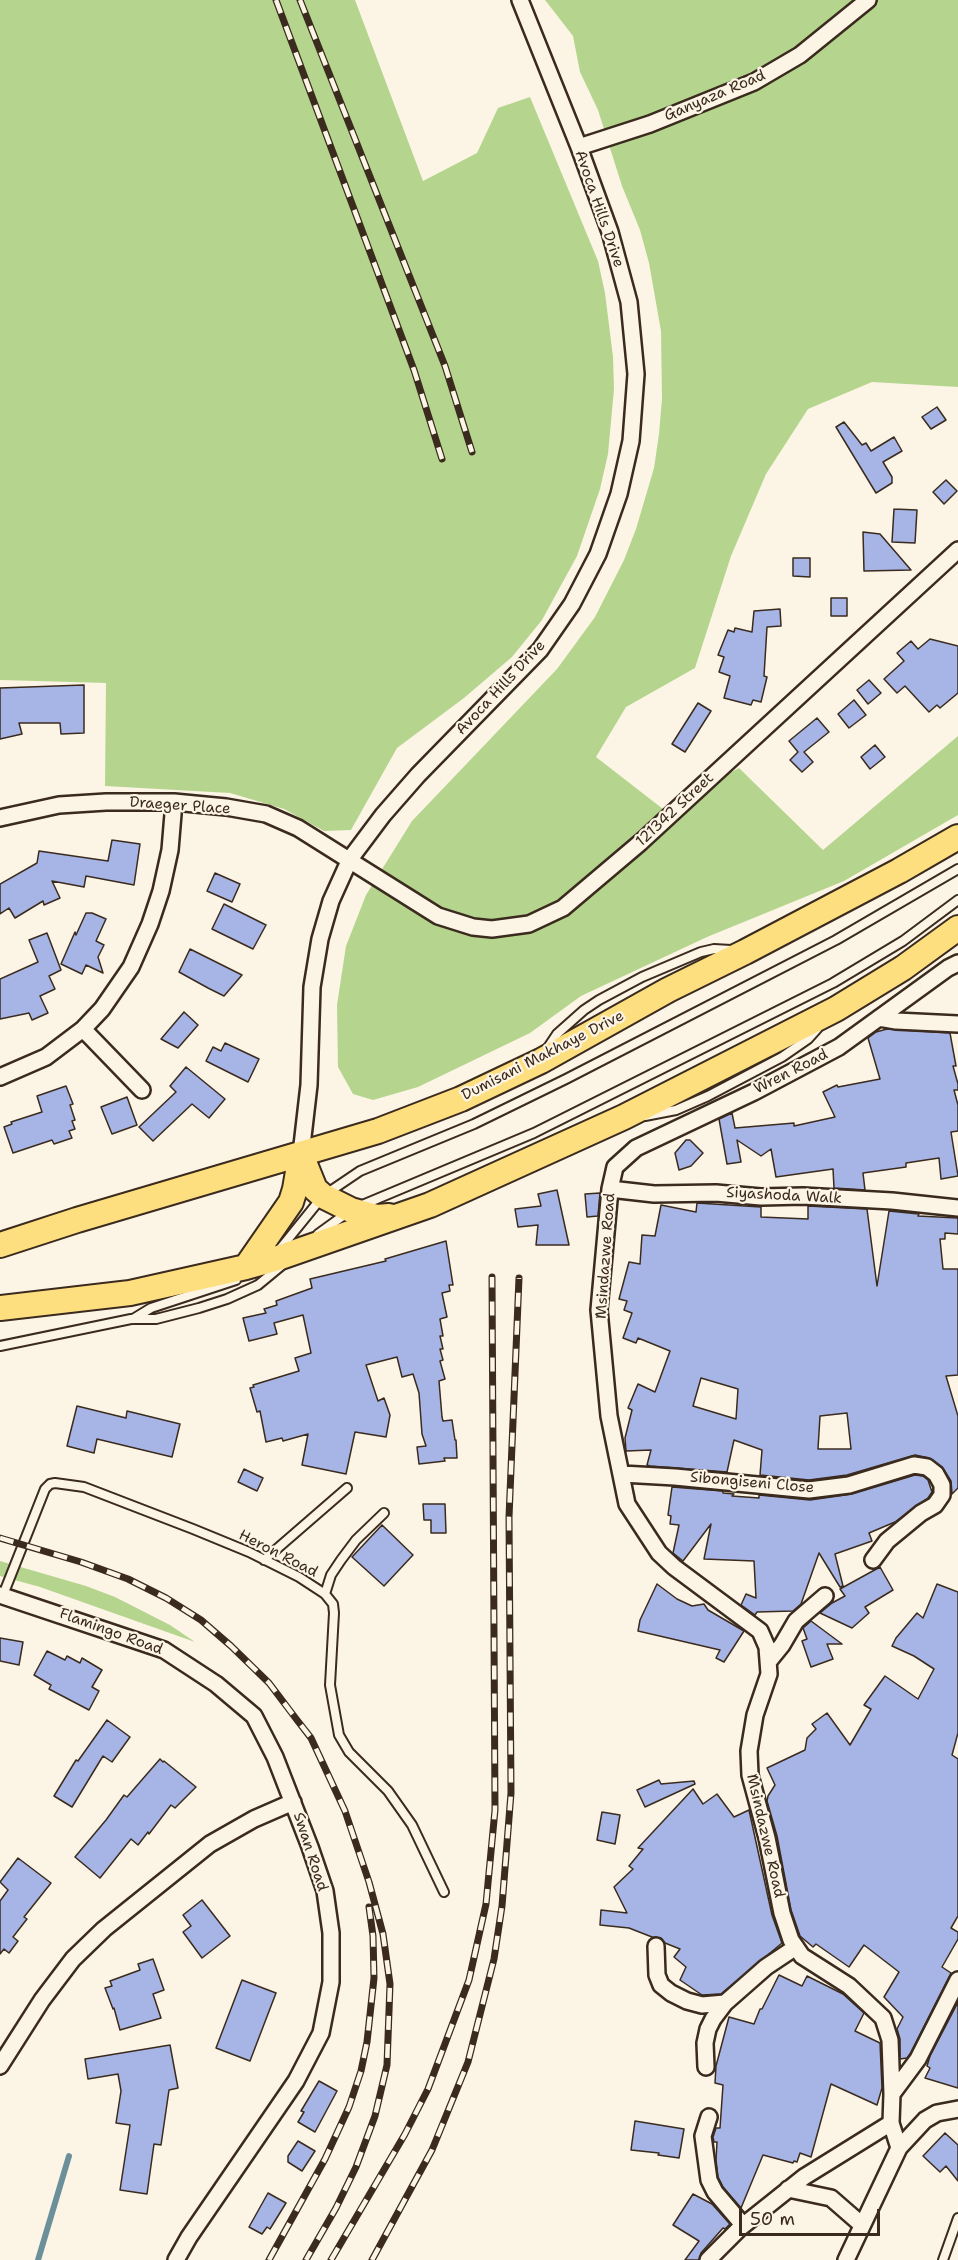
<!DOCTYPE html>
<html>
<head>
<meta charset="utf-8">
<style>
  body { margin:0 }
  #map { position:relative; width:958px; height:2260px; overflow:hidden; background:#fcf5e5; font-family:"Shantell Sans",sans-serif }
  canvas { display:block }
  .scale { position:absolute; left:739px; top:2209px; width:141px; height:27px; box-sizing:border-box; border:3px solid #3b2a1e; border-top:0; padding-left:8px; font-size:18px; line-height:21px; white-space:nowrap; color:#3b2a1e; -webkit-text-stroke:4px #fcf5e5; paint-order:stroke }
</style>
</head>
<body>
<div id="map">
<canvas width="958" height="2260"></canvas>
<div class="scale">50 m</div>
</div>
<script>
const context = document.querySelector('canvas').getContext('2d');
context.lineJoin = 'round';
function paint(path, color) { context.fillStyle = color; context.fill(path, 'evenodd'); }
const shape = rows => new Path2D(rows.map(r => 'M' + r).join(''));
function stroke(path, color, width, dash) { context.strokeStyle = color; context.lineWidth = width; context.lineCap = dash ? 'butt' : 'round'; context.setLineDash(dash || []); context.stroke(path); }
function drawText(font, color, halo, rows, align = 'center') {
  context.font = font + ' "Shantell Sans",sans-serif'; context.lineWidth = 4.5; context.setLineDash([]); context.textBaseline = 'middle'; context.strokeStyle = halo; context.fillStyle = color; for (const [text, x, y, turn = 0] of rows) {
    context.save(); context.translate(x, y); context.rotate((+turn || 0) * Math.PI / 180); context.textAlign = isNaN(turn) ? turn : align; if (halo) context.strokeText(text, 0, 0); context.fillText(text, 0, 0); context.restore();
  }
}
const green = shape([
  [0,0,355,0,423,181,477,153,498,108,530,97,598,261,605,293,613,357,614,389,608,454,600,489,577,556,542,620,512,657,464,698,397,748,351,830,324,831,284,809,230,793,105,786,106,683,0,680],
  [545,0,958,0,958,387,872,382,808,409,766,474,731,556,695,668,626,707,596,757,663,809,739,768,823,850,958,736,958,815,844,881,707,937,581,996,530,1033,418,1087,373,1100,353,1094,338,1067,337,1005,346,946,366,895,412,821,557,669,595,617,624,560,636,529,654,468,659,434,662,399,661,331,649,263,640,230,622,186,598,110,580,72,573,36],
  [0,1561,86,1586,115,1597,170,1625,195,1642,40,1587,0,1576]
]);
const stream = shape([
  [38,2260,69,2156]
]);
const building = shape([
  [937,407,946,420,931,429,922,417,937,407],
  [844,422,862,445,866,443,871,451,894,437,902,451,883,462,892,477,892,483,876,493,836,427,844,422],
  [946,480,957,491,944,504,933,492,946,480],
  [894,509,917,510,915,543,892,542,894,509],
  [863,532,880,534,911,570,864,571,863,532],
  [793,558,810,558,810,577,793,576,793,558],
  [831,598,847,598,847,616,831,616,831,598],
  [780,609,781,626,767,627,764,676,767,677,761,702,753,700,751,705,724,698,730,676,719,672,724,657,718,655,728,630,734,632,735,628,752,632,754,611,780,609],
  [930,639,958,646,958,693,940,708,937,705,929,712,905,686,897,693,884,679,904,661,897,653,911,641,918,649,930,639],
  [869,680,881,693,868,704,857,690,869,680],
  [84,685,84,733,61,734,60,723,19,723,22,734,0,739,0,688,84,685],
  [854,700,866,715,849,728,838,714,854,700],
  [698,703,711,711,685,752,672,744,698,703],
  [817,718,829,732,804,752,813,762,802,772,790,760,798,752,789,741,817,718],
  [875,745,885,757,870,769,861,757,875,745],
  [112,840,140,844,134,885,86,876,84,887,52,881,60,898,44,905,43,901,15,918,9,908,0,914,0,884,37,863,39,851,108,861,112,840],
  [215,873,240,884,232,902,207,891,215,873],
  [224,904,266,925,253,949,212,929,224,904],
  [86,913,92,913,106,919,96,941,104,945,98,957,103,973,86,965,82,974,61,964,75,932,76,935,86,913],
  [47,933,61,970,49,976,55,989,40,996,48,1013,32,1020,29,1013,0,1019,0,979,38,962,29,940,47,933],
  [190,949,242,975,224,996,208,988,179,972,190,949],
  [184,1012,198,1025,178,1048,161,1039,184,1012],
  [887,1029,950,1033,956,1066,953,1066,958,1084,958,1090,954,1090,958,1105,958,1131,951,1132,958,1176,941,1179,939,1158,906,1163,906,1167,863,1173,865,1190,834,1188,833,1169,776,1177,771,1149,761,1156,737,1140,741,1162,727,1164,719,1119,732,1113,735,1128,794,1123,794,1126,835,1117,823,1092,837,1085,838,1087,880,1079,868,1038,876,1032,887,1029],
  [225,1043,259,1059,248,1082,206,1061,213,1047,221,1051,225,1043],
  [186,1067,225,1099,209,1118,192,1104,153,1141,139,1127,176,1092,170,1086,186,1067],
  [66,1086,73,1104,70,1105,75,1120,72,1121,75,1129,69,1131,72,1138,54,1144,52,1140,13,1153,4,1127,12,1124,11,1122,42,1112,37,1096,66,1086],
  [127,1097,137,1125,112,1134,101,1107,127,1097],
  [686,1140,690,1140,703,1153,691,1166,679,1170,675,1153,686,1140],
  [557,1190,569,1245,536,1245,538,1225,518,1227,515,1209,541,1206,538,1194,557,1190],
  [600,1193,598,1216,587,1217,585,1194,600,1193],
  [697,1203,761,1207,761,1217,808,1219,808,1206,867,1209,877,1286,889,1211,919,1214,918,1216,958,1218,958,1234,945,1233,945,1239,940,1239,943,1269,958,1269,958,1375,946,1376,958,1416,958,1488,952,1494,951,1481,942,1467,929,1458,915,1455,847,1475,809,1480,760,1475,762,1450,734,1440,727,1472,650,1466,647,1465,651,1450,626,1451,625,1438,632,1410,628,1408,638,1384,655,1392,670,1351,638,1338,636,1343,623,1338,632,1313,624,1310,627,1301,619,1299,629,1262,640,1264,642,1235,655,1236,661,1205,696,1212,697,1203],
  [701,1378,738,1389,736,1419,693,1406,701,1378],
  [847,1413,851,1449,818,1449,820,1416,847,1413],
  [446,1241,453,1285,449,1285,450,1291,442,1293,447,1317,440,1319,443,1336,440,1336,443,1349,440,1349,443,1360,440,1361,445,1379,439,1381,442,1417,443,1421,452,1420,455,1440,456,1440,457,1458,444,1458,445,1461,419,1464,417,1447,426,1446,422,1434,419,1393,413,1374,402,1377,397,1357,366,1365,378,1401,384,1398,390,1415,386,1437,355,1432,346,1474,302,1465,308,1434,283,1441,282,1438,266,1442,260,1411,257,1412,250,1388,254,1387,253,1385,299,1371,295,1358,311,1353,303,1315,274,1323,277,1334,249,1341,243,1318,266,1313,264,1309,277,1305,276,1301,312,1288,310,1279,386,1261,385,1259,446,1241],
  [77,1406,126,1418,127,1411,180,1424,172,1457,97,1439,94,1453,67,1446,77,1406],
  [244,1469,263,1478,257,1491,238,1482,244,1469],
  [915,1475,923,1476,928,1480,932,1492,928,1498,895,1522,869,1533,872,1541,835,1554,843,1586,840,1587,819,1553,801,1604,793,1611,757,1612,755,1615,741,1605,746,1594,756,1598,754,1561,704,1559,711,1524,683,1561,673,1553,679,1525,670,1524,671,1516,668,1515,672,1487,723,1491,723,1493,734,1494,732,1496,759,1498,759,1495,810,1500,852,1494,915,1475],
  [423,1504,445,1504,446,1533,431,1533,431,1520,424,1520,423,1504],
  [382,1525,413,1555,384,1586,352,1557,382,1525],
  [880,1567,893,1590,865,1607,869,1613,852,1628,820,1613,832,1603,845,1596,840,1589,880,1567],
  [657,1584,677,1599,692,1606,704,1604,708,1610,744,1631,724,1662,716,1658,720,1650,638,1631,640,1620,657,1584],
  [937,1584,958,1592,958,1733,952,1755,958,1759,958,1916,951,1928,958,1932,958,1939,942,1967,951,1973,910,2054,907,2058,900,2059,900,2039,897,2029,903,2017,884,1997,899,1972,864,1945,849,1967,816,1944,813,1947,800,1936,791,1910,777,1836,767,1801,768,1796,775,1785,767,1768,805,1750,807,1738,816,1729,812,1724,827,1713,850,1745,871,1709,864,1705,885,1676,918,1699,934,1669,914,1656,892,1646,896,1638,917,1613,923,1618,937,1584],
  [811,1621,842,1644,827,1644,833,1659,811,1667,802,1641,807,1639,803,1628,811,1621],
  [0,1638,23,1642,19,1665,0,1661,0,1638],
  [47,1651,65,1660,67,1656,80,1663,82,1658,102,1670,92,1687,99,1691,89,1710,49,1689,51,1685,34,1675,47,1651],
  [107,1720,130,1737,112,1762,103,1756,72,1807,54,1796,76,1760,78,1761,107,1720],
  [160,1759,163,1762,164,1761,196,1787,175,1808,171,1805,149,1834,148,1832,138,1845,131,1839,100,1878,75,1857,106,1820,124,1795,127,1797,160,1759],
  [659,1780,661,1784,694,1781,695,1784,645,1807,637,1790,659,1780],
  [693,1789,703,1804,717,1794,734,1817,749,1810,772,1915,782,1943,721,1994,702,1995,680,1980,686,1967,674,1957,680,1949,665,1943,661,1938,652,1937,629,1928,600,1925,601,1910,627,1913,614,1887,633,1869,629,1866,643,1849,638,1848,693,1789],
  [602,1812,620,1815,615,1844,597,1840,602,1812],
  [18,1858,51,1883,24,1917,27,1919,13,1937,18,1941,9,1953,4,1949,0,1954,0,1901,8,1890,0,1882,18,1858],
  [202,1900,230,1936,202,1958,183,1932,191,1926,183,1915,202,1900],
  [153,1959,164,1990,153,1994,161,2018,120,2030,114,2008,113,2009,105,1988,112,1986,110,1981,140,1970,138,1964,153,1959],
  [779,1975,802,1986,807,1976,843,1994,864,2013,855,2031,880,2043,882,2088,877,2105,831,2084,811,2157,800,2153,797,2162,794,2161,793,2163,763,2155,741,2208,723,2187,718,2177,716,2160,717,2142,714,2142,713,2137,716,2128,720,2128,723,2085,715,2083,716,2066,729,2017,754,2024,760,2009,762,2009,779,1975],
  [242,1980,276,1993,250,2061,216,2048,242,1980],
  [958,2002,958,2088,925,2078,930,2068,927,2066,930,2056,958,2002],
  [170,2045,178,2088,169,2090,161,2145,154,2144,147,2194,120,2190,130,2125,116,2123,121,2091,118,2074,88,2079,85,2059,170,2045],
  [319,2081,337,2091,315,2132,298,2122,304,2112,301,2111,319,2081],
  [635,2121,684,2129,679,2158,658,2155,659,2153,631,2150,635,2121],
  [945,2133,958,2145,958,2181,946,2166,940,2172,923,2156,945,2133],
  [298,2141,315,2151,302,2171,288,2162,288,2156,298,2141],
  [268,2193,286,2203,270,2229,267,2227,262,2234,249,2227,268,2193],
  [693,2194,712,2204,730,2224,725,2229,723,2228,701,2253,699,2260,685,2260,699,2241,673,2225,693,2194]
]);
const lane = shape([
  [547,1049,557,1034,584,1010,599,1000,642,977,701,952,714,949,731,950],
  [645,1116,676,1110,708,1096,782,1057,808,1039,817,1029],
  [360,1206,534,1133,833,983,903,941,958,900],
  [318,1234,347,1213],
  [280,1249,323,1196,360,1171,474,1124,566,1079,836,940,958,869],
  [133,1319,151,1308,236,1280],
  [0,1346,131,1319,156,1319,199,1308,227,1299,258,1285,281,1266],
  [264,1560,347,1488],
  [325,1594,331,1575,341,1560,356,1540,384,1513],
  [3,1595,45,1489,50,1484,55,1483,84,1487,193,1529,249,1552,299,1577,325,1594,333,1604,334,1613,330,1685,339,1735,349,1752,388,1791,412,1825,444,1892],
  [943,2260,958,2218]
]);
const street = shape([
  [579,147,650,124,754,82,800,55,868,0],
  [0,818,59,805,106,802,174,802,226,807,266,814,298,828,438,916,473,927,492,929,529,924,563,908,641,842,958,550],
  [879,1018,896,1021,958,1024],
  [83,1029,142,1090],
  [0,1077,46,1057,83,1029,102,1009,131,967,150,924,161,891,170,850,174,802],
  [301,1154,309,1085,312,987,320,939,331,901,350,859,383,815,418,775,540,650,572,604,598,554,619,494,631,441,636,374,629,302,610,232,579,147,520,0],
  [610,1189,654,1194,716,1193,761,1197,803,1196,892,1201,958,1208],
  [622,1474,675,1477,809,1490,849,1485,914,1465,927,1467,936,1474,942,1485,942,1495,935,1505,921,1513,887,1541,873,1560],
  [0,1595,164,1650,216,1684,254,1716,275,1757,310,1847,325,1891,331,1933,331,1982,321,2033,296,2081,189,2237,176,2260],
  [769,1661,782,1645,796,1621,825,1596],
  [656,1946,657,1975,661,1985,671,1993,687,2001,702,2005,725,2003],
  [0,2066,42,2000,73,1959,104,1929,210,1844,254,1819,293,1802],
  [706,2067,705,2043,708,2029,713,2019,725,2003,766,1967,796,1947],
  [892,2094,890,2040,883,2018,849,1986,802,1956,791,1940,782,1913,767,1838,750,1775,749,1751,755,1715,769,1674,767,1647,760,1631,674,1567,659,1553,627,1504,609,1416,599,1310,610,1189,615,1167,636,1148,754,1092,839,1047,948,968,958,963],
  [709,2117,703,2136,709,2180,715,2192,743,2225],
  [899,2148,891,2123,892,2094,918,2059,958,1980],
  [788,2189,831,2198,862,2225],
  [708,2260,740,2228,804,2177,891,2123],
  [846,2260,899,2148,925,2120,937,2113,958,2109]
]);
const primary = shape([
  [302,1157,315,1189,323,1196,351,1210,377,1217,389,1216],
  [0,1245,77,1220,378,1131,461,1099,541,1061,668,990,745,952,899,871,958,837],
  [246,1267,291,1202,295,1189,301,1154],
  [0,1308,130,1293,246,1267,278,1258,430,1205,624,1117,836,1009,903,968,958,928]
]);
const rail = shape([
  [276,0,414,370,442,459],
  [300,0,445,366,472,452],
  [0,1538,81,1562,128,1579,166,1598,201,1620,231,1646,269,1683,297,1720,311,1738,345,1811,369,1882,383,1934,390,1984,387,2065,375,2116,356,2167,336,2208,306,2260],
  [269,2260,325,2159,349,2107,361,2071,367,2042,374,1978,373,1936,369,1907],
  [331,2260,405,2134,428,2089,469,1980,486,1904,495,1810,492,1277],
  [372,2260,432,2150,468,2062,494,1959,502,1906,511,1793,509,1517,519,1278]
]);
const streetNames = [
  ["Ganyaza Road",715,96,-23],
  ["Avoca Hills Drive",599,209,71],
  ["Avoca Hills Drive",501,688,-47],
  ["Draeger Place",180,806,4],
  ["121342 Street",675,810,-43],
  ["Dumisani Makhaye Drive",543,1056,-27],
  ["Wren Road",791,1072,-27],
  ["Siyashoda Walk",784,1196,3],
  ["Msindazwe Road",606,1256,-86],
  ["Sibongiseni Close",752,1483,5],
  ["Heron Road",278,1554,27],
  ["Flamingo Road",111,1632,20],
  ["Msindazwe Road",765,1836,77],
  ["Swan Road",310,1852,72]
];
paint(green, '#b5d58f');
stroke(stream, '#6b909a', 6);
paint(building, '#a6b5e5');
stroke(building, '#3b2a1e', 1.5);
stroke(lane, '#3b2a1e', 12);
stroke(street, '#3b2a1e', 20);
stroke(primary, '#3b2a1e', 28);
stroke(lane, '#fcf5e5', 8);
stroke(street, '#fcf5e5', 15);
stroke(primary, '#fedf80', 24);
stroke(rail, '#3b2a1e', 7);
stroke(rail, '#fcf5e5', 4.5, [14]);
drawText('15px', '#3b2a1e', '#fcf5e5', streetNames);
</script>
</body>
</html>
